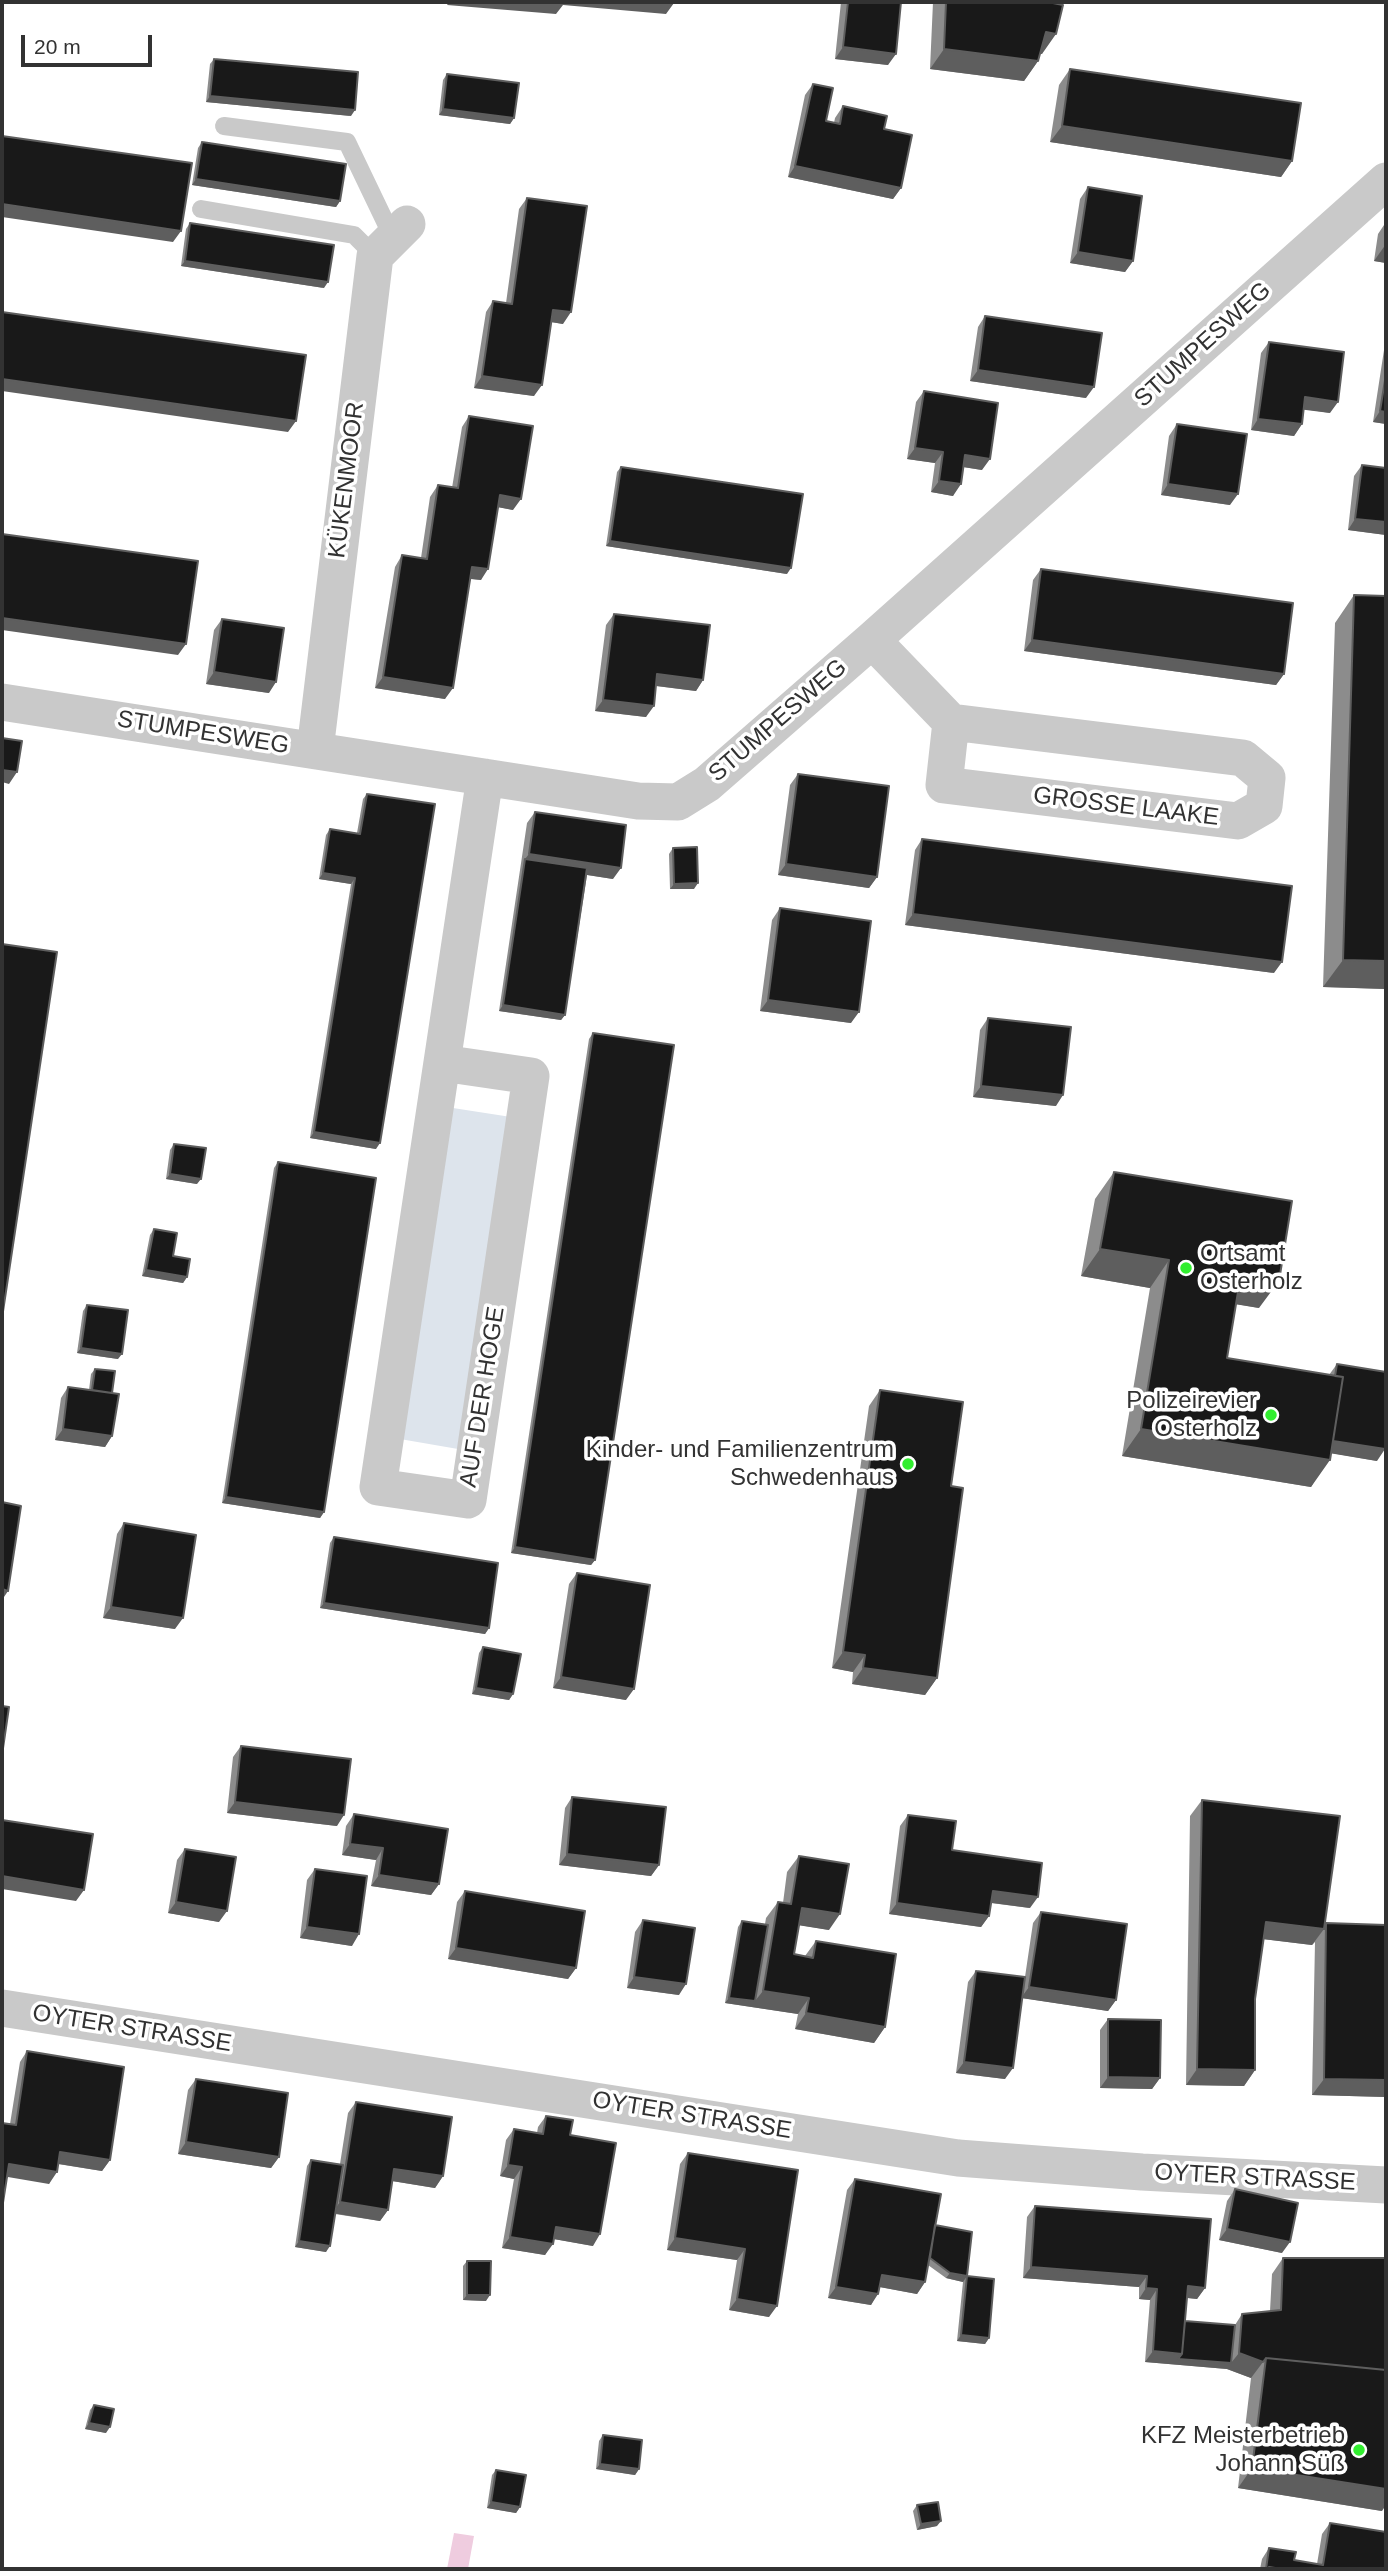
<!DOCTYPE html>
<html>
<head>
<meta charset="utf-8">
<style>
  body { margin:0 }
  #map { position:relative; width:1388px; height:2571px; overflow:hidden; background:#fff; font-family:Arial,sans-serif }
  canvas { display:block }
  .frame { position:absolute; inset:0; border:4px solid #323232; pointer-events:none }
  .scale { position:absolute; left:21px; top:35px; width:131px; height:32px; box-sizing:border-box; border:4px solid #323232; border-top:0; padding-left:9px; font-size:21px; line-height:24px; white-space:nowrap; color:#323232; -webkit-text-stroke:5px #fff; paint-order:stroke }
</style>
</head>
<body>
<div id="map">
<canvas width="1388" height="2571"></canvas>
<div class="frame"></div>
<div class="scale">20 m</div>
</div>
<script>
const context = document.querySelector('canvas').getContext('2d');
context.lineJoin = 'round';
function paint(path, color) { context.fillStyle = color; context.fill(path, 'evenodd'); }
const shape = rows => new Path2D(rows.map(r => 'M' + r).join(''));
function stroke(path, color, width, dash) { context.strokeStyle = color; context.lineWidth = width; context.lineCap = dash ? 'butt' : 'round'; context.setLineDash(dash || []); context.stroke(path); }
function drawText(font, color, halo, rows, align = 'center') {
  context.font = font + ' Arial,sans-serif'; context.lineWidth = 7; context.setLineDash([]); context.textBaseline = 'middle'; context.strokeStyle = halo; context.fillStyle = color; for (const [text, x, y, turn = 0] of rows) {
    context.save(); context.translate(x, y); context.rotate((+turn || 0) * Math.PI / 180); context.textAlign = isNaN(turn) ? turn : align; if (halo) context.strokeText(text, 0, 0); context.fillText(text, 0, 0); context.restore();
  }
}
const green = shape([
  [453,1108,511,1117,458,1449,400,1439]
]);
const water = shape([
  [454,2533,474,2536,468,2569,447,2569]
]);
const lane = shape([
  [224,126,347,142,393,238],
  [201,209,354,235,375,256]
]);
const street = shape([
  [872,640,951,722,1243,758,1267,778,1264,806,1238,821,944,785,951,722],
  [2,702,638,801,678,802,707,784,872,640,1386,181],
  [315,750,375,256,407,224],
  [442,1063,531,1076,468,1500,378,1487,485,777],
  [2,2008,958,2158,1142,2172,1386,2185]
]);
const wall = shape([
  [841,2,901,2,888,65,835,59],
  [933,2,1054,2,1042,54,1040,54,1038,61,1024,81,930,69],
  [214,59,351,116,206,102,210,64],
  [1070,69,1292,161,1281,177,1050,142,1059,85],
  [447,74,514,118,510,124,439,115,443,80],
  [813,84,826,121,834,123,835,118,843,106,884,129,901,188,893,199,788,177,805,95],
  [202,142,340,201,336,207,192,185,198,148],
  [1088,187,1133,261,1125,272,1070,263,1080,199],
  [527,198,563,324,551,322,534,396,474,388,486,312,493,301,506,303,519,209],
  [1386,222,1386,263,1374,261,1378,234],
  [190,223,324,288,181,266,186,229],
  [985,316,1086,398,970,381,978,327],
  [1269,342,1330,413,1304,409,1302,424,1294,436,1251,430,1261,353],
  [1386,347,1386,424,1373,422,1384,350],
  [924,391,982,470,963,467,953,496,931,492,935,463,907,459,916,402],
  [469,416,513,510,498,507,481,580,470,579,445,699,375,688,395,567,402,555,421,558,430,497,438,485,452,488,462,427],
  [1177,424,1230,505,1161,495,1169,436],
  [1362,465,1386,468,1386,535,1348,530,1354,476],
  [621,467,787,574,606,546,617,472],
  [1041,569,1284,674,1276,685,1024,651,1033,580],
  [1354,595,1386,596,1386,989,1323,987,1335,623],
  [614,614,703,680,696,691,656,686,646,717,595,711,606,625],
  [222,619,269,693,206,684,214,630],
  [798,774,877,877,869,888,778,875,790,785],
  [367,794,376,1149,310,1138,351,884,319,879,326,835,330,829,357,833,363,799],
  [535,812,613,879,587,875,565,1015,561,1020,499,1011,527,823],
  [922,839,1274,973,905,925,915,850],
  [673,848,694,889,670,889,669,854],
  [780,908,851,1023,760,1011,772,920],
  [988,1018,1056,1106,973,1097,980,1030],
  [593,1033,595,1560,591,1565,511,1553,589,1039],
  [174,1144,197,1184,166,1179,170,1150],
  [278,1162,324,1512,320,1518,222,1503,274,1168],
  [1114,1172,1259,1308,1236,1304,1227,1358,1329,1375,1337,1364,1377,1461,1331,1453,1311,1487,1122,1456,1150,1288,1081,1276,1095,1199],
  [154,1229,187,1277,183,1283,142,1276,150,1235],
  [87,1305,118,1359,77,1353,83,1311],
  [95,1369,112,1393,112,1436,105,1447,55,1440,61,1398,68,1387,89,1390,91,1374],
  [880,1390,951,1486,937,1678,925,1695,852,1684,853,1672,832,1668,869,1406],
  [124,1523,175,1629,103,1618,117,1534],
  [334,1537,489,1628,485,1634,320,1608,330,1543],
  [577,1573,626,1700,553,1688,569,1584],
  [483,1647,513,1694,509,1700,472,1694,479,1653],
  [241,1746,337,1826,227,1813,233,1757],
  [572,1797,659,1865,651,1876,559,1865,565,1808],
  [1202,1800,1324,1926,1326,1923,1386,1925,1386,2097,1312,2095,1315,1942,1312,1945,1263,1939,1255,1999,1255,2070,1244,2086,1186,2085,1190,1816],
  [354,1814,439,1884,431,1895,371,1886,376,1860,342,1855,346,1826],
  [908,1815,952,1850,1030,1908,991,1903,989,1916,981,1927,889,1914,900,1826],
  [185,1849,219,1922,168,1913,177,1860],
  [799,1856,829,1930,799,1925,794,1954,805,1956,816,1941,885,2027,874,2043,795,2029,798,2014,725,2003,738,1927,742,1921,765,1924,766,1918,778,1902,783,1903,787,1872],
  [315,1869,352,1946,300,1938,307,1880],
  [465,1891,576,1968,568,1979,448,1959,457,1902],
  [1041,1912,1116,2000,1108,2011,1022,1998,1005,2079,956,2073,968,1982,976,1971,1025,1977,1033,1923],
  [643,1920,679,1995,627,1988,635,1932],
  [1108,2019,1160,2078,1152,2089,1100,2088,1100,2030],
  [27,2051,110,2160,102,2171,58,2164,49,2184,10,2124,20,2062],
  [196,2079,279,2157,271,2168,178,2154,188,2090],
  [356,2102,443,2176,435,2188,392,2181,388,2210,380,2221,335,2214,326,2252,295,2247,307,2166,311,2160,340,2164,348,2113],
  [546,2116,570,2135,593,2246,554,2239,545,2255,502,2248,514,2179,500,2176,506,2140,514,2129,537,2133,538,2127],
  [688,2153,798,2170,769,2317,729,2310,737,2260,667,2250,680,2164],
  [855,2179,935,2225,967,2276,989,2338,985,2344,957,2341,963,2282,946,2278,928,2265,925,2282,917,2294,880,2287,871,2305,828,2298,847,2190],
  [1235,2189,1282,2253,1219,2240,1227,2201],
  [1035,2206,1205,2288,1197,2299,1187,2298,1185,2321,1235,2325,1242,2314,1270,2311,1272,2274,1283,2258,1382,2511,1238,2488,1251,2378,1227,2369,1145,2362,1150,2300,1139,2299,1139,2287,1023,2278,1027,2217],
  [467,2261,486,2301,463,2300,463,2266],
  [94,2405,106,2433,85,2429,90,2410],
  [603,2435,639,2469,635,2475,596,2469,599,2441],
  [496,2470,520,2507,516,2513,487,2508,492,2475],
  [917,2505,937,2526,917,2530,913,2511],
  [1330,2523,1386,2569,1260,2569,1262,2559,1269,2548,1294,2560,1317,2564,1322,2534]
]);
const shadedWall = shape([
  [449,2,658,2,674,3,666,14,563,5,556,14,447,5],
  [1046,32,1056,34,1042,54,1032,52],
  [843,47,896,54,888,65,835,59],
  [944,49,1038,61,1024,81,930,69],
  [210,96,355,110,351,116,206,102],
  [443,109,514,118,510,124,439,115],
  [1062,126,1292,161,1281,177,1050,142],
  [795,166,901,188,893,199,788,177],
  [196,179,340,201,336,207,192,185],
  [2,204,181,231,173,242,2,217],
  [1386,244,1386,263,1374,261],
  [1078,252,1133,261,1125,272,1070,263],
  [185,261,328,282,324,288,181,266],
  [553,310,571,312,563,324,545,321],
  [978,370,1094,387,1086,398,970,381],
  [482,376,542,385,534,396,474,388],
  [2,379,296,421,288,432,2,391],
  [1305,397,1338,402,1330,413,1298,409],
  [1380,411,1386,412,1386,424,1373,422],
  [1258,419,1302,424,1294,436,1251,430],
  [915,448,943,452,935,463,907,459],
  [965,455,990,459,982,470,957,466],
  [939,481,961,484,953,496,931,492],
  [1168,484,1238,494,1230,505,1161,495],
  [500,495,521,499,513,510,492,506],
  [1355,519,1386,522,1386,535,1348,530],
  [610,541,791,568,787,574,606,546],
  [472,567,488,569,481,580,464,578],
  [2,618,186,644,178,655,2,630],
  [1032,640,1284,674,1276,685,1024,651],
  [214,672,276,682,269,693,206,684],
  [657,674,703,680,696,691,649,685],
  [383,677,453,688,445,699,375,688],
  [603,700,654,706,646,717,595,711],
  [2,770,17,772,9,784,2,782],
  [529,854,621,868,613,879,524,865,525,859],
  [786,864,877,877,869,888,778,875],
  [323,873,355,878,351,884,319,879],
  [698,883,694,889,670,889,674,884],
  [913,914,1282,962,1274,973,905,925],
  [1343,960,1386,961,1386,989,1323,987],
  [768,1000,859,1012,851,1023,760,1011],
  [503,1005,565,1015,561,1020,499,1011],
  [981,1086,1063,1095,1056,1106,973,1097],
  [314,1132,380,1143,376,1149,310,1138],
  [170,1174,201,1179,197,1184,166,1179],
  [1100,1249,1169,1260,1150,1288,1081,1276],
  [146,1270,187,1277,183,1283,142,1276],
  [1241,1274,1279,1281,1259,1308,1222,1302],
  [81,1348,122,1354,118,1359,77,1353],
  [63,1429,112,1436,105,1447,55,1440],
  [1141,1429,1330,1460,1311,1487,1122,1456],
  [1325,1439,1385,1449,1377,1461,1317,1451],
  [226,1497,324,1512,320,1518,222,1503],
  [515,1547,595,1560,591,1565,511,1553],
  [2,1589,8,1591,2,1600],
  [324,1603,489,1628,485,1634,320,1608],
  [111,1607,183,1618,175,1629,103,1618],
  [843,1652,865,1655,853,1672,832,1668],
  [863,1668,937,1678,925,1695,852,1684],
  [561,1677,634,1689,626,1700,553,1688],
  [476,1688,513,1694,509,1700,472,1694],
  [235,1802,344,1815,337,1826,227,1813],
  [350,1844,383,1848,376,1860,342,1855],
  [567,1854,659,1865,651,1876,559,1865],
  [379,1875,439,1884,431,1895,371,1886],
  [2,1876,84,1890,76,1901,2,1889],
  [993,1891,1038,1897,1030,1908,985,1902],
  [176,1902,227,1911,219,1922,168,1913],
  [897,1903,989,1916,981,1927,889,1914],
  [802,1908,840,1914,829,1930,791,1924],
  [1266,1922,1324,1929,1312,1945,1254,1938],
  [307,1927,359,1934,352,1946,300,1938],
  [456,1948,576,1968,568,1979,448,1959],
  [634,1977,686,1984,679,1995,627,1988],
  [1029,1987,1116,2000,1108,2011,1021,1998],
  [763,1991,809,1998,798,2014,725,2003,729,1998,755,2001],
  [806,2013,885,2027,874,2043,795,2029],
  [964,2062,1013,2068,1005,2079,956,2073],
  [1197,2069,1255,2070,1244,2086,1186,2085],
  [1108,2077,1160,2078,1152,2089,1100,2088],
  [1324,2079,1386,2080,1386,2097,1312,2095],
  [186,2142,279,2157,271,2168,178,2154],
  [60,2152,110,2160,102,2171,53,2163],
  [9,2164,57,2172,49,2184,2,2176],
  [508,2165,522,2167,514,2179,500,2176],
  [394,2169,443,2176,435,2188,386,2180],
  [340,2202,388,2210,380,2221,332,2213],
  [556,2227,600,2234,593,2246,548,2238],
  [1227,2229,1290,2242,1282,2253,1219,2240],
  [510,2237,553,2244,545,2255,502,2248],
  [675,2238,745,2249,737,2260,667,2250],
  [299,2241,330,2246,326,2252,295,2247],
  [1031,2267,1147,2276,1139,2287,1023,2278],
  [950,2273,967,2276,963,2282,946,2278],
  [882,2275,925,2282,917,2294,874,2286],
  [1188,2286,1205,2288,1197,2299,1180,2297],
  [836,2287,878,2294,871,2305,828,2298],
  [1146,2288,1157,2289,1150,2300,1139,2299],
  [467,2295,490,2295,486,2301,463,2300],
  [737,2299,777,2306,769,2317,729,2310],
  [961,2335,989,2338,985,2344,957,2341],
  [1153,2351,1182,2354,1231,2363,1239,2353,1263,2362,1251,2378,1227,2369,1145,2362],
  [89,2423,110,2427,106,2433,85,2429],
  [600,2464,639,2469,635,2475,596,2469],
  [1252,2468,1386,2489,1386,2505,1382,2511,1238,2488],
  [491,2502,520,2507,516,2513,487,2508],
  [941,2521,937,2526,917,2530,921,2524]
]);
const building = shape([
  [848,2,901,2,896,54,843,47,848,2],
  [946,2,1054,2,1053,3,1063,5,1056,34,1046,32,1038,61,944,49,946,2],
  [214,59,358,72,355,110,210,96,214,59],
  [1070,69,1301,103,1292,161,1062,126,1070,69],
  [447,74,519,83,514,118,443,109,447,74],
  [813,84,833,88,826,121,840,124,843,106,887,116,884,129,912,135,901,188,795,166,813,84],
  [2,136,192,163,181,231,2,204,2,136],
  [202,142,346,164,340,201,196,179,202,142],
  [1088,187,1142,196,1133,261,1078,252,1088,187],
  [527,198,587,206,571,312,553,310,542,385,482,376,493,301,512,304,527,198],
  [190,223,334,245,328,282,185,261,190,223],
  [2,312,306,355,296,421,2,379,2,312],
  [985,316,1102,333,1094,387,978,370,985,316],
  [1269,342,1344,352,1338,402,1305,397,1302,424,1258,419,1269,342],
  [1386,374,1386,412,1380,411,1386,374],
  [924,391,998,403,990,459,965,455,961,484,939,481,943,452,915,448,924,391],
  [469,416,533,426,521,499,500,495,488,569,472,567,453,688,383,677,402,555,427,559,438,485,458,488,469,416],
  [1177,424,1247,434,1238,494,1168,484,1177,424],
  [1362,465,1386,468,1386,522,1355,519,1362,465],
  [621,467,803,494,791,568,610,541,621,467],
  [2,534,198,561,186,644,2,618,2,534],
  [1041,569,1293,603,1284,674,1032,640,1041,569],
  [1354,595,1386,596,1386,961,1343,960,1354,595],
  [614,614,710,625,703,680,657,674,654,706,603,700,614,614],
  [222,619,284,628,276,682,214,672,222,619],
  [2,738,22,741,17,772,2,770,2,738],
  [798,774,889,786,877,877,786,864,798,774],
  [367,794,435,804,380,1143,314,1132,355,878,323,873,330,829,360,834,367,794],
  [535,812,626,825,621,868,529,854,535,812],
  [922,839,1292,886,1282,962,913,914,922,839],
  [697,847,698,883,674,884,673,848,697,847],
  [525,859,587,868,565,1015,503,1005,525,859],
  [780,908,871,921,859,1012,768,1000,780,908],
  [2,944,57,952,2,1318,2,944],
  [988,1018,1071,1027,1063,1095,981,1086,988,1018],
  [593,1033,674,1045,595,1560,515,1547,593,1033],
  [174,1144,206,1148,201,1179,170,1174,174,1144],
  [278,1162,376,1178,324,1512,226,1497,278,1162],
  [1114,1172,1292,1201,1279,1281,1241,1274,1227,1358,1343,1377,1330,1460,1141,1429,1169,1260,1100,1249,1114,1172],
  [154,1229,177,1233,173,1256,190,1259,187,1277,146,1270,154,1229],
  [87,1305,128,1310,122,1354,81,1348,87,1305],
  [1337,1364,1386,1372,1386,1443,1385,1449,1333,1441,1343,1377,1335,1376,1337,1364],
  [95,1369,115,1371,112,1393,92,1390,95,1369],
  [68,1387,119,1394,112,1436,63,1429,68,1387],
  [880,1390,963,1402,951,1486,963,1488,937,1678,863,1668,865,1655,843,1652,880,1390],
  [2,1502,21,1506,8,1591,2,1589,2,1502],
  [124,1523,196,1535,183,1618,111,1607,124,1523],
  [334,1537,498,1563,489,1628,324,1603,334,1537],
  [577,1573,650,1585,634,1689,561,1677,577,1573],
  [483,1647,521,1654,513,1694,476,1688,483,1647],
  [2,1706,9,1707,2,1755,2,1706],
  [241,1746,351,1759,344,1815,235,1802,241,1746],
  [572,1797,666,1807,659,1865,567,1854,572,1797],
  [1202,1800,1340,1816,1324,1929,1266,1922,1255,1999,1255,2070,1197,2069,1202,1800],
  [354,1814,448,1829,439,1884,379,1875,383,1848,350,1844,354,1814],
  [908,1815,956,1821,952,1850,1042,1863,1038,1897,993,1891,989,1916,897,1903,908,1815],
  [2,1820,93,1834,84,1890,2,1876,2,1820],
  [185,1849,236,1857,227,1911,176,1902,185,1849],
  [799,1856,849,1864,840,1914,802,1908,794,1954,813,1958,816,1941,896,1954,885,2027,806,2013,809,1998,763,1991,778,1902,791,1904,799,1856],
  [315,1869,367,1876,359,1934,307,1927,315,1869],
  [465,1891,585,1911,576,1968,456,1948,465,1891],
  [1041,1912,1127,1924,1116,2000,1029,1987,1041,1912],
  [643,1920,695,1928,686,1984,634,1977,643,1920],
  [742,1921,768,1925,755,2001,729,1998,742,1921],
  [1326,1923,1386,1925,1386,2080,1324,2079,1326,1923],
  [976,1971,1025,1977,1013,2068,964,2062,976,1971],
  [1108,2019,1161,2020,1160,2078,1108,2077,1108,2019],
  [27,2051,124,2067,110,2160,60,2152,57,2172,9,2164,2,2209,2,2123,16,2125,27,2051],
  [196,2079,288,2093,279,2157,186,2142,196,2079],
  [356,2102,452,2117,443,2176,394,2169,388,2210,340,2202,356,2102],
  [546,2116,573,2120,570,2135,616,2143,600,2234,556,2227,553,2244,510,2237,522,2167,508,2165,514,2129,543,2134,546,2116],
  [688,2153,798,2170,777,2306,737,2299,745,2249,675,2238,688,2153],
  [311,2160,343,2165,330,2246,299,2241,311,2160],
  [855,2179,941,2194,925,2282,882,2275,878,2294,836,2287,855,2179],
  [1235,2189,1298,2203,1290,2242,1227,2229,1235,2189],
  [1035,2206,1211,2219,1205,2288,1188,2286,1182,2354,1153,2351,1157,2289,1146,2288,1147,2276,1031,2267,1035,2206],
  [935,2225,972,2232,967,2276,950,2273,930,2258,935,2225],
  [1283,2258,1386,2258,1386,2370,1266,2358,1263,2362,1239,2353,1242,2314,1281,2310,1283,2258],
  [467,2261,491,2261,490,2295,467,2295,467,2261],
  [967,2276,994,2279,989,2338,961,2335,967,2276],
  [1185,2321,1235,2325,1231,2363,1178,2359,1182,2354,1185,2321],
  [1266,2358,1386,2370,1386,2489,1252,2468,1266,2358],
  [94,2405,114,2409,110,2427,89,2423,94,2405],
  [603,2435,642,2440,639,2469,600,2464,603,2435],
  [496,2470,526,2475,520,2507,491,2502,496,2470],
  [938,2502,941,2521,921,2524,917,2505,938,2502],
  [1330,2523,1386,2532,1386,2569,1281,2569,1269,2567,1268,2569,1266,2569,1269,2548,1296,2552,1294,2560,1323,2565,1330,2523]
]);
const markers = [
  [1186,1268,7,"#31ee2f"],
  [1271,1415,7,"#31ee2f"],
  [908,1464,7,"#31ee2f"],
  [1359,2450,7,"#31ee2f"]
];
const streetNames = [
  ["STUMPESWEG",1203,345,-42],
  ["KÜKENMOOR",347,480,-83],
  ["STUMPESWEG",778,721,-41],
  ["STUMPESWEG",203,733,9],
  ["GROSSE LAAKE",1126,807,7],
  ["AUF DER HOGE",483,1397,-81],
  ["OYTER STRASSE",132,2029,9],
  ["OYTER STRASSE",692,2116,9],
  ["OYTER STRASSE",1255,2178,3]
];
const poiNames = [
  ["Ortsamt",1200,1254,"left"],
  ["Osterholz",1200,1282,"left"],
  ["Polizeirevier",1257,1401],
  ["Osterholz",1257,1429],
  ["Kinder- und Familienzentrum",894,1450],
  ["Schwedenhaus",894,1478],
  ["KFZ Meisterbetrieb",1345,2436],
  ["Johann Süß",1345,2464]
];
paint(green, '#dde4ec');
paint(water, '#efccdf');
stroke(lane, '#c9c9c9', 18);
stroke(street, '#c9c9c9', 37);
paint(wall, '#8c8c8c');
paint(shadedWall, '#5e5e5e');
paint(building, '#191919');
stroke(building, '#5e5e5e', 2);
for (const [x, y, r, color] of markers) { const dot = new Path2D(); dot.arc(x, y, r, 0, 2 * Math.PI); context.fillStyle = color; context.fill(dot); stroke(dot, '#fff', 2.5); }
drawText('24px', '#323232', '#fff', streetNames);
drawText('24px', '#323232', '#fff', poiNames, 'right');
</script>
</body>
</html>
